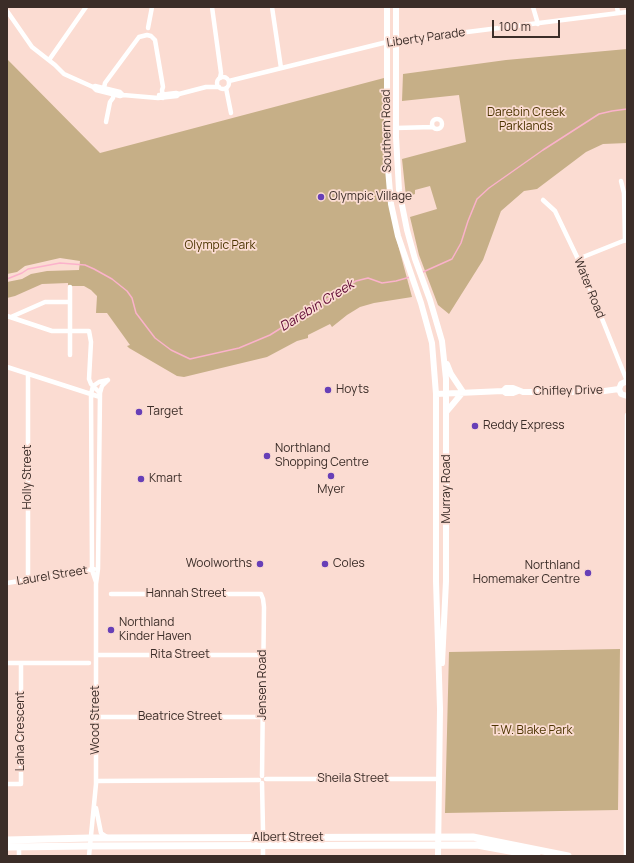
<!DOCTYPE html>
<html>
<head>
<meta charset="utf-8">
<style>
  body { margin:0 }
  #map { position:relative; width:634px; height:863px; overflow:hidden; background:#fbdcd2; font-family:Manrope,sans-serif }
  canvas { display:block }
  .frame { position:absolute; inset:0; border:8px solid #3b2d28; pointer-events:none }
  .scale { position:absolute; left:492px; top:20px; width:68px; height:18px; box-sizing:border-box; border:2px solid #3b2d28; border-top:0; padding-left:5px; font-size:12px; line-height:14px; white-space:nowrap; color:#3b2d28; -webkit-text-stroke:3px #fbdcd2; paint-order:stroke }
</style>
</head>
<body>
<div id="map">
<canvas width="634" height="863"></canvas>
<div class="frame"></div>
<div class="scale">100 m</div>
</div>
<script>
const context = document.querySelector('canvas').getContext('2d');
context.lineJoin = 'round';
function paint(path, color) { context.fillStyle = color; context.fill(path, 'evenodd'); }
const shape = rows => new Path2D(rows.map(r => 'M' + r).join(''));
function stroke(path, color, width, dash) { context.strokeStyle = color; context.lineWidth = width; context.lineCap = dash ? 'butt' : 'round'; context.setLineDash(dash || []); context.stroke(path); }
function drawText(font, color, halo, rows, align = 'center') {
  context.font = font + ' Manrope,sans-serif'; context.lineWidth = 3.5; context.setLineDash([]); context.textBaseline = 'middle'; context.strokeStyle = halo; context.fillStyle = color; for (const [text, x, y, turn = 0] of rows) {
    context.save(); context.translate(x, y); context.rotate((+turn || 0) * Math.PI / 180); context.textAlign = isNaN(turn) ? turn : align; if (halo) context.strokeText(text, 0, 0); context.fillText(text, 0, 0); context.restore();
  }
}
const green = shape([
  [627,49,627,143,603,144,586,152,537,189,524,191,501,211,483,260,449,314,438,305,419,255,410,217,437,209,430,186,415,190,415,194,406,197,402,159,466,142,459,95,402,101,403,74,506,60],
  [7,59,100,153,384,78,385,165,390,206,397,241,412,297,374,303,360,307,347,315,332,327,330,324,308,335,308,338,297,341,267,357,184,377,177,376,129,348,127,346,130,345,107,313,96,313,97,296,91,290,84,286,72,286,68,285,68,283,42,284,15,296,7,298,7,282,22,279,31,274,47,271,79,270,80,261,60,258,25,266,17,272,7,274],
  [620,649,618,810,445,813,449,652]
]);
const stream = shape([
  [423,272,452,259,461,243,468,221,477,199,489,188,543,150,599,114,612,111,627,109],
  [7,279,22,273,28,269,60,263,85,265,94,269,112,279,127,291,132,298,136,313,155,338,171,350,190,359,239,348,270,335,356,281,368,278,382,283,396,281,410,277]
]);
const minor = shape([
  [212,7,221,73,220,78],
  [272,7,281,68],
  [533,7,538,24],
  [617,7,618,13],
  [7,11,32,47,55,65,64,74,93,87,96,90,120,96,123,95,158,98,177,96,179,94,206,87,219,87],
  [148,28,152,7],
  [49,60,86,7],
  '217 83a6 6 0 1 1 12 0a6 6 0 1 1-12 0Z',
  [229,81,387,42,627,12],
  [93,87,95,86,120,92,123,95],
  [104,88,105,83,139,37,147,35,151,36,155,40,163,87,162,90,163,98],
  [226,88,231,113],
  [159,95,176,93,179,94],
  '432 124a5 5 0 1 1 10 0a5 5 0 1 1-10 0Z',
  [106,122,110,102,113,98,114,91],
  [396,128,433,127],
  [621,181,624,193,625,240],
  [543,200,555,211,578,259,627,381],
  [578,259,623,241,627,240],
  [7,316,52,331,89,331,91,342,89,379,91,384,100,393],
  [11,317,45,302,70,302],
  [70,355,70,287],
  [7,367,100,397],
  [28,580,28,374],
  [96,582,92,570,91,394,93,386,99,382,108,380],
  [7,583,94,569],
  [111,594,261,594,263,599,264,607,262,776],
  [96,655,263,655],
  [7,663,89,663],
  [96,717,263,717],
  [266,779,439,779],
  [96,781,259,780],
  [262,783,263,830,265,838],
  [7,784,21,784,21,664],
  [96,808,101,833,107,837],
  [19,856,19,846],
  [89,856,96,784,96,584,98,569,100,393,102,386,108,380],
  [263,856,263,845],
  [626,856,625,669,627,415]
]);
const major = shape([
  [387,7,387,157,391,204,398,236,421,303,432,343,436,394,436,581,440,709,438,856],
  [396,7,396,137,399,190,407,230,415,259,430,300,442,341,446,379,446,581,442,663],
  [447,364,451,374,463,392],
  [627,381,621,384,619,389,621,394,627,396],
  [503,391,506,393,513,393,518,391],
  [436,394,503,391,506,388,513,388,523,392,597,392,619,389],
  [447,411,463,392]
]);
const highway = shape([
  [7,840,90,838,473,837,568,856],
  [7,847,89,846,477,845,537,856]
]);
const markers = [
  [321,197,4,"#673fb7"],
  [328,390,4,"#673fb7"],
  [139,412,4,"#673fb7"],
  [475,426,4,"#673fb7"],
  [267,456,4,"#673fb7"],
  [331,476,4,"#673fb7"],
  [141,479,4,"#673fb7"],
  [260,564,4,"#673fb7"],
  [325,564,4,"#673fb7"],
  [588,573,4,"#673fb7"],
  [111,630,4,"#673fb7"]
];
const streetNames = [
  ["Liberty Parade",426,38,-8],
  ["Southern Road",387,131,-91],
  ["Water Road",589,288,68],
  ["Chifley Drive",568,391,-1],
  ["Holly Street",28,477,-90],
  ["Murray Road",447,489,-90],
  ["Laurel Street",52,576,-9],
  ["Hannah Street",186,594],
  ["Rita Street",180,655],
  ["Jensen Road",263,685,-90],
  ["Beatrice Street",180,717],
  ["Wood Street",96,720,-90],
  ["Laha Crescent",21,731,-90],
  ["Sheila Street",353,779],
  ["Albert Street",288,838]
];
const parkNames = [
  ["Darebin Creek",526,113],
  ["Parklands",526,127],
  ["Olympic Park",220,246],
  ["T.W. Blake Park",532,731]
];
const poiNames = [
  ["Olympic Village",329,197],
  ["Hoyts",336,390],
  ["Target",147,412],
  ["Reddy Express",483,426],
  ["Northland",275,449],
  ["Shopping Centre",275,463],
  ["Kmart",149,479],
  ["Myer",331,490,"center"],
  ["Woolworths",252,564,"right"],
  ["Coles",333,564],
  ["Northland",580,566,"right"],
  ["Homemaker Centre",580,580,"right"],
  ["Northland",119,623],
  ["Kinder Haven",119,637]
];
const waterNames = [
  ["Darebin Creek",317,306,-32]
];
paint(green, '#c6af87');
stroke(stream, '#fbb2cb', 1.5);
stroke(minor, '#fff', 4.5);
stroke(major, '#fff', 6);
stroke(highway, '#fff', 7);
for (const [x, y, r, color] of markers) { const dot = new Path2D(); dot.arc(x, y, r, 0, 2 * Math.PI); context.fillStyle = color; context.fill(dot); stroke(dot, '#fbdcd2', 1.5); }
drawText('12px', '#3b2d28', '#fbdcd2', streetNames);
drawText('12px', '#4c3400', '#fbdcd2', parkNames);
drawText('12px', '#3b2d28', '#fbdcd2', poiNames, 'left');
drawText('italic 13px', '#5d0732', '#fbdcd2', waterNames);
</script>
</body>
</html>
